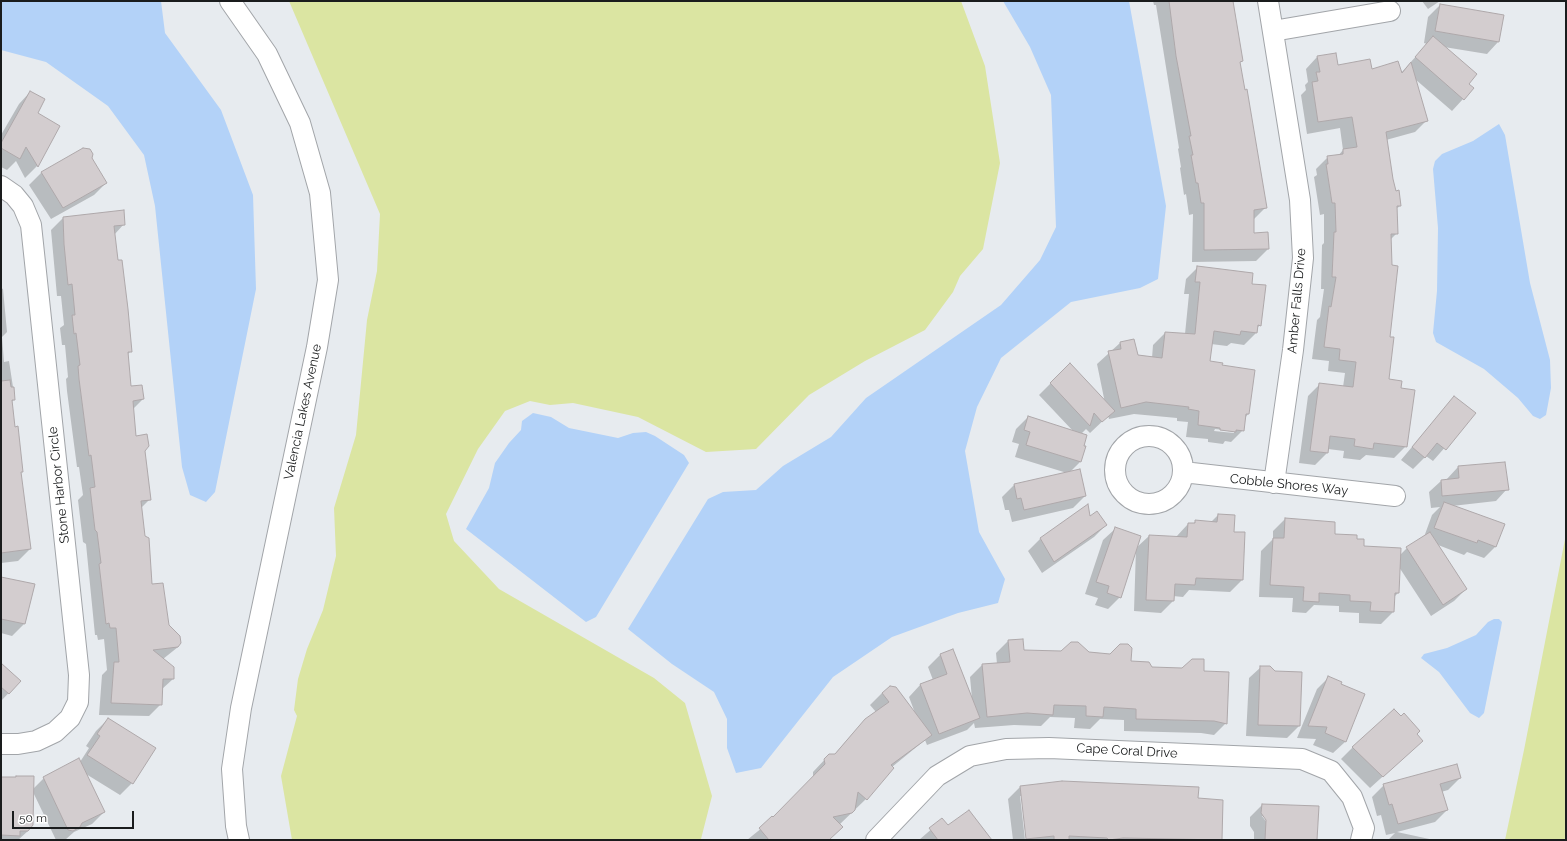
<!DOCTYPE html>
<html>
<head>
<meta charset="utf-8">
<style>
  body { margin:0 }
  #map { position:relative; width:1567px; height:841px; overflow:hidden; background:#e7ebef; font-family:Raleway,sans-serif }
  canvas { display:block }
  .frame { position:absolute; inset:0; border:2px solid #1a1c1d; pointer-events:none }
  .scale { position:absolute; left:12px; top:811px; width:122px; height:18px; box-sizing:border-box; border:2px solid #1a1c1d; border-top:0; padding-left:5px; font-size:12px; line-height:14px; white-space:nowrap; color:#1a1c1d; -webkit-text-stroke:3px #fff; paint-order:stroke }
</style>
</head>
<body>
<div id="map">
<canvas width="1567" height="841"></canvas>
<div class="frame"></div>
<div class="scale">50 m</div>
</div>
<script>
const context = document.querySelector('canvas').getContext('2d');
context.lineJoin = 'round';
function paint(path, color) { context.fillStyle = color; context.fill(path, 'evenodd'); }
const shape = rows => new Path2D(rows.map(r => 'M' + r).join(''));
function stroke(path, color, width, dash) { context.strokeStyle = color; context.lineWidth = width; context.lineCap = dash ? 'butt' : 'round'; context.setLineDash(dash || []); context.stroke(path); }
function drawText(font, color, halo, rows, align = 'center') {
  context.font = font + ' Raleway,sans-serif'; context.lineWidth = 3; context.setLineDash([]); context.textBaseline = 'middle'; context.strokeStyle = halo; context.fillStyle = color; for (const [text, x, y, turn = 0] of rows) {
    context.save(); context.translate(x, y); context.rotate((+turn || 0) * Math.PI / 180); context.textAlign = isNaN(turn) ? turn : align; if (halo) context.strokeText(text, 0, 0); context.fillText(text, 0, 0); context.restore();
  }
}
const green = shape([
  [289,1,961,1,985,66,1000,163,983,249,960,276,953,292,925,330,865,361,809,395,756,449,706,452,638,417,573,403,550,405,530,401,505,411,478,449,446,514,454,541,499,589,654,678,685,703,712,796,701,839,292,840,281,776,297,716,294,710,298,679,307,649,323,610,336,556,334,508,356,435,367,320,377,271,380,214],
  [1566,534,1566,840,1505,840,1524,750]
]);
const water = shape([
  [1,1,161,1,165,33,221,110,253,195,256,289,215,492,206,502,190,495,182,467,155,206,144,155,108,106,46,62,1,50],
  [1003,1,1129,1,1166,206,1158,279,1140,288,1071,302,1001,358,977,407,965,451,979,532,1005,579,998,603,958,613,892,637,833,677,761,768,736,773,727,748,727,719,714,692,672,664,628,629,708,499,723,492,756,490,783,466,831,437,866,398,1001,305,1040,260,1056,227,1051,95,1030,47],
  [1499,124,1505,135,1530,283,1550,360,1551,388,1546,415,1540,419,1533,416,1518,398,1484,369,1436,342,1433,333,1437,291,1438,228,1433,169,1435,161,1442,154,1473,141],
  [533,413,551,417,569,428,618,438,633,433,646,432,655,436,684,455,689,463,596,617,586,622,466,529,489,488,495,463,509,443,521,430,522,421],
  [1494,619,1499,619,1502,622,1501,628,1484,713,1479,718,1470,713,1439,672,1421,658,1424,654,1447,648,1476,635,1488,622]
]);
const shadow = shape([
  [1153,1,1217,1,1242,61,1239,63,1266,207,1253,220,1254,234,1268,249,1256,261,1192,262,1193,214,1189,215,1186,194,1184,195,1180,168,1181,167,1178,149,1179,148,1156,5,1154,5],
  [1296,1,1312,1,1296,2],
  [1422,1,1440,1,1428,9],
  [1440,5,1498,42,1487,54,1444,47,1467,84,1463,99,1452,111,1415,79,1427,120,1415,132,1386,140,1392,179,1400,206,1396,209,1397,233,1390,240,1388,380,1400,389,1406,446,1394,458,1366,455,1360,460,1343,458,1344,451,1328,449,1327,453,1315,465,1299,463,1308,396,1320,384,1343,387,1345,373,1328,371,1329,361,1312,359,1317,320,1320,317,1324,289,1321,289,1322,245,1324,243,1324,214,1320,215,1314,177,1317,175,1316,169,1328,157,1338,156,1343,150,1340,128,1307,134,1301,95,1306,90,1305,85,1308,82,1306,69,1317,57,1337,66,1401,73,1427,44,1424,43,1428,17],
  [30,92,36,114,59,126,37,166,25,178,16,161,7,170,1,167,1,135,19,104],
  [83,149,91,158,106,183,94,195,51,219,29,185,41,173],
  [123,211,124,224,114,235,131,351,127,355,130,387,143,399,133,409,136,437,144,451,150,499,140,509,151,585,178,647,163,659,173,679,161,690,161,704,149,716,99,715,102,675,107,670,104,639,98,640,97,635,95,635,86,544,83,542,78,500,83,495,79,467,77,467,67,391,66,379,68,377,65,345,62,345,60,328,64,325,61,296,57,296,51,230,63,218],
  [1198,267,1251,285,1260,325,1257,328,1256,333,1244,345,1231,343,1227,346,1211,344,1209,362,1221,366,1248,414,1245,418,1243,430,1231,442,1225,441,1223,444,1208,442,1208,439,1186,437,1188,422,1177,421,1177,418,1134,414,1109,419,1108,416,1090,433,1086,429,1081,434,1080,462,1069,473,1085,496,1073,508,1012,522,1009,510,1005,510,1002,497,1014,485,1067,473,1015,457,1019,444,1012,442,1016,429,1028,417,1073,431,1039,395,1070,364,1105,403,1097,364,1120,343,1137,356,1152,358,1153,345,1165,333,1185,334,1189,294,1184,294,1186,279],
  [1215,429,1234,431,1234,433,1214,431],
  [1,288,3,289,7,332,2,337,4,362,9,361,13,387,14,400,11,402,30,549,18,561,1,563],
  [1454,397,1474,414,1433,461,1426,456,1413,469,1401,460],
  [1458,467,1507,489,1496,501,1452,506,1496,546,1484,558,1467,552,1464,555,1438,545,1466,589,1454,601,1431,616,1399,567,1398,593,1394,597,1393,612,1381,624,1359,623,1359,613,1339,612,1339,606,1314,605,1306,613,1292,612,1293,598,1259,597,1261,551,1273,539,1273,531,1285,519,1356,540,1363,547,1400,555,1407,548,1424,537,1432,515,1440,507,1431,508,1429,492,1441,481,1446,480],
  [1087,506,1090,518,1106,525,1094,537,1042,573,1028,551,1040,539],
  [1218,515,1233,533,1242,580,1230,592,1189,590,1183,597,1173,596,1173,601,1161,613,1134,611,1136,548,1149,536,1176,537,1188,524,1193,524,1195,522,1211,522],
  [1115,529,1120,597,1108,609,1095,605,1098,598,1085,594,1103,540],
  [1,578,24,624,12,636,1,633],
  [1008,641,1023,651,1089,653,1152,668,1203,672,1226,723,1214,735,1201,733,1124,731,1124,720,1100,719,1090,729,1074,728,1075,718,1050,717,1041,726,1014,725,975,728,974,723,967,730,927,745,925,740,892,767,866,799,839,825,828,840,747,840,773,819,813,777,813,772,829,755,834,755,854,732,876,712,870,705,882,693,915,713,909,697,920,685,933,680,928,667,940,655,953,650,972,699,970,677,982,665,997,664,996,653],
  [1,664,20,681,1,701],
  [1261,667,1299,726,1287,738,1246,736,1249,678],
  [1329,677,1339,685,1364,694,1345,742,1333,753,1313,745,1316,739,1297,738,1317,689],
  [108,719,132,783,120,795,86,774,104,812,92,824,74,832,65,840,56,840,33,792,28,831,18,840,1,840,1,778,33,789,44,778,80,762,89,748,86,746,96,731],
  [1415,734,1410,752,1370,788,1341,759,1353,747],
  [1460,778,1448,790,1441,792,1447,810,1435,822,1397,832,1434,840,1388,840,1395,833,1386,835,1381,815,1377,816,1372,797,1384,785],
  [1062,782,1197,799,1222,801,1221,840,1027,840,1022,796,1020,796,1025,840,1013,840,1008,799,1020,787],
  [1262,805,1317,840,1254,840,1254,832,1250,826,1250,817],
  [1262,816,1264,816,1269,823,1268,824],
  [942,820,948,827,991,840,919,840]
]);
const building = shape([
  [1169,1,1233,1,1243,61,1240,62,1245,90,1247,89,1267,208,1254,210,1254,233,1268,232,1269,249,1204,250,1204,203,1201,203,1198,183,1196,183,1191,155,1193,155,1189,136,1191,136,1176,56,1169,1],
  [1440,4,1504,15,1499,42,1435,31,1440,4],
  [1433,36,1477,74,1469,84,1474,88,1464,100,1415,57,1433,36],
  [1336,53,1338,65,1370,59,1372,69,1398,61,1402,73,1411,62,1428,121,1386,132,1393,179,1396,191,1399,190,1401,206,1397,206,1398,234,1391,234,1392,265,1398,266,1390,337,1394,337,1389,379,1402,381,1401,388,1415,390,1407,447,1374,443,1373,449,1354,446,1355,439,1330,436,1328,453,1310,451,1319,383,1353,387,1356,362,1339,360,1340,349,1324,347,1329,306,1331,307,1336,277,1332,277,1334,232,1336,232,1335,203,1332,203,1326,164,1328,164,1327,156,1343,154,1343,149,1357,147,1352,117,1318,122,1312,82,1318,81,1316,72,1320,72,1317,56,1336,53],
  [30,91,45,99,38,113,60,126,38,167,26,147,20,159,1,148,1,143,30,91],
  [83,148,90,149,93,154,92,158,107,183,63,208,41,172,83,148],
  [124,210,125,225,114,226,118,260,122,260,128,309,132,352,128,352,131,386,142,385,144,399,133,401,136,436,147,434,149,446,145,451,151,500,141,501,145,536,149,538,152,584,163,583,169,625,180,636,181,643,178,647,153,650,174,667,174,679,163,679,162,705,111,703,114,662,119,662,116,628,110,628,109,623,106,624,99,564,101,563,97,532,95,530,90,488,95,487,91,455,89,456,79,379,78,366,80,365,76,333,74,334,72,315,75,315,72,284,68,285,64,244,63,217,124,210],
  [1197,266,1253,273,1252,284,1266,285,1261,326,1258,325,1257,333,1241,331,1240,335,1214,331,1210,361,1223,363,1222,365,1255,370,1249,414,1246,414,1244,431,1236,430,1236,432,1220,430,1220,428,1198,425,1199,411,1188,409,1189,407,1146,402,1121,408,1108,351,1121,349,1120,342,1134,339,1138,355,1162,358,1165,332,1195,334,1200,282,1195,282,1197,266],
  [1070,363,1115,411,1102,422,1094,413,1090,426,1050,383,1070,363],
  [10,380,11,387,14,387,15,400,12,400,15,427,18,426,23,472,21,472,31,549,1,553,1,381,10,380],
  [1454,396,1476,413,1446,450,1437,443,1425,458,1412,447,1454,396],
  [1028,416,1087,435,1084,446,1086,446,1081,462,1026,445,1030,432,1024,430,1028,416],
  [1505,462,1509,490,1442,496,1441,480,1459,478,1458,466,1505,462],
  [1080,469,1086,496,1024,510,1021,498,1017,499,1014,484,1080,469],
  [1444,502,1505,524,1496,547,1478,540,1477,543,1434,528,1444,502],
  [1088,504,1090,516,1097,511,1107,525,1054,562,1040,538,1088,504],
  [1218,514,1235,515,1234,532,1245,532,1243,580,1196,578,1195,585,1175,584,1174,601,1146,600,1149,535,1187,537,1188,523,1195,523,1195,520,1217,522,1218,514],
  [1285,518,1335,522,1335,534,1357,535,1357,539,1364,539,1364,546,1401,548,1399,593,1395,593,1394,612,1370,611,1371,602,1350,601,1350,595,1319,593,1319,602,1303,601,1304,587,1270,585,1273,538,1284,538,1285,518],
  [1115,527,1141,536,1121,598,1107,593,1109,586,1096,582,1115,527],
  [1430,532,1467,589,1443,605,1406,547,1430,532],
  [1,577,35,584,25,624,1,619,1,577],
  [1023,639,1024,650,1061,651,1071,642,1078,642,1089,652,1110,654,1120,644,1128,644,1132,648,1131,661,1149,662,1152,667,1182,668,1192,659,1204,659,1204,671,1229,672,1227,724,1214,721,1136,719,1136,709,1104,707,1103,717,1086,716,1086,706,1054,705,1053,715,1027,713,987,717,982,664,1010,662,1008,640,1023,639],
  [953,649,980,718,939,734,920,684,947,674,940,654,953,649],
  [1,663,21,681,9,694,1,687,1,663],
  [1260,666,1270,666,1275,671,1302,672,1300,726,1258,725,1260,666],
  [1328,676,1342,682,1341,684,1365,694,1346,742,1325,733,1327,727,1308,726,1328,676],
  [890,686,896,687,932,735,891,765,894,768,867,800,858,792,855,810,852,813,833,817,843,827,829,840,769,840,759,828,772,816,773,817,825,764,824,759,829,754,835,754,865,719,889,702,882,693,890,686],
  [1394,709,1401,716,1404,713,1420,731,1417,734,1423,741,1383,777,1352,747,1394,709],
  [108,718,156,748,133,784,87,755,100,736,97,734,108,718],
  [79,758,105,812,82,823,80,827,73,831,68,830,43,777,79,758],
  [1457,764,1461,778,1440,784,1448,810,1398,824,1392,804,1389,805,1383,784,1457,764],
  [16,776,34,776,33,825,28,831,20,831,20,836,1,835,1,777,16,777,16,776],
  [1062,781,1199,787,1198,798,1223,800,1222,840,1123,838,1109,840,1107,838,1069,836,1069,840,1054,840,1054,836,1026,839,1020,786,1062,781],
  [1262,804,1319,806,1317,840,1265,840,1266,820,1261,813,1262,804],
  [969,810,992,840,938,840,929,828,942,818,948,825,969,810]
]);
const minor = shape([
  [230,1,267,54,300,123,320,193,328,280,317,347,241,708,232,769,236,826,239,840],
  [1268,1,1300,200,1303,258,1293,350,1274,483],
  [1273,31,1390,11],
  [1,186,14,195,23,206,31,225,79,675,78,702,70,718,55,732,36,741,18,744,1,744],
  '1115 470a34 34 0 1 1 68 0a34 34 0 1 1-68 0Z',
  [1183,472,1395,496],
  [876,840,937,776,970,756,1006,749,1049,748,1302,759,1331,771,1352,797,1364,828,1361,840]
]);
const streetNames = [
  ["Amber Falls Drive",1297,301,-85],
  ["Valencia Lakes Avenue",303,412,-78],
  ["Stone Harbor Circle",59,485,-96],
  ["Cobble Shores Way",1289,485,6],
  ["Cape Coral Drive",1127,751,3]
];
paint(green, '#dbe5a2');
paint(water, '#b3d2f8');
paint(shadow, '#0003');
paint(building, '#d3cdcf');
stroke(building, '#aea8aa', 1);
stroke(minor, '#a2a5a9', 22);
stroke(minor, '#fff', 20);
drawText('13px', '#1a1c1d', '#fff', streetNames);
</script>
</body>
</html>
